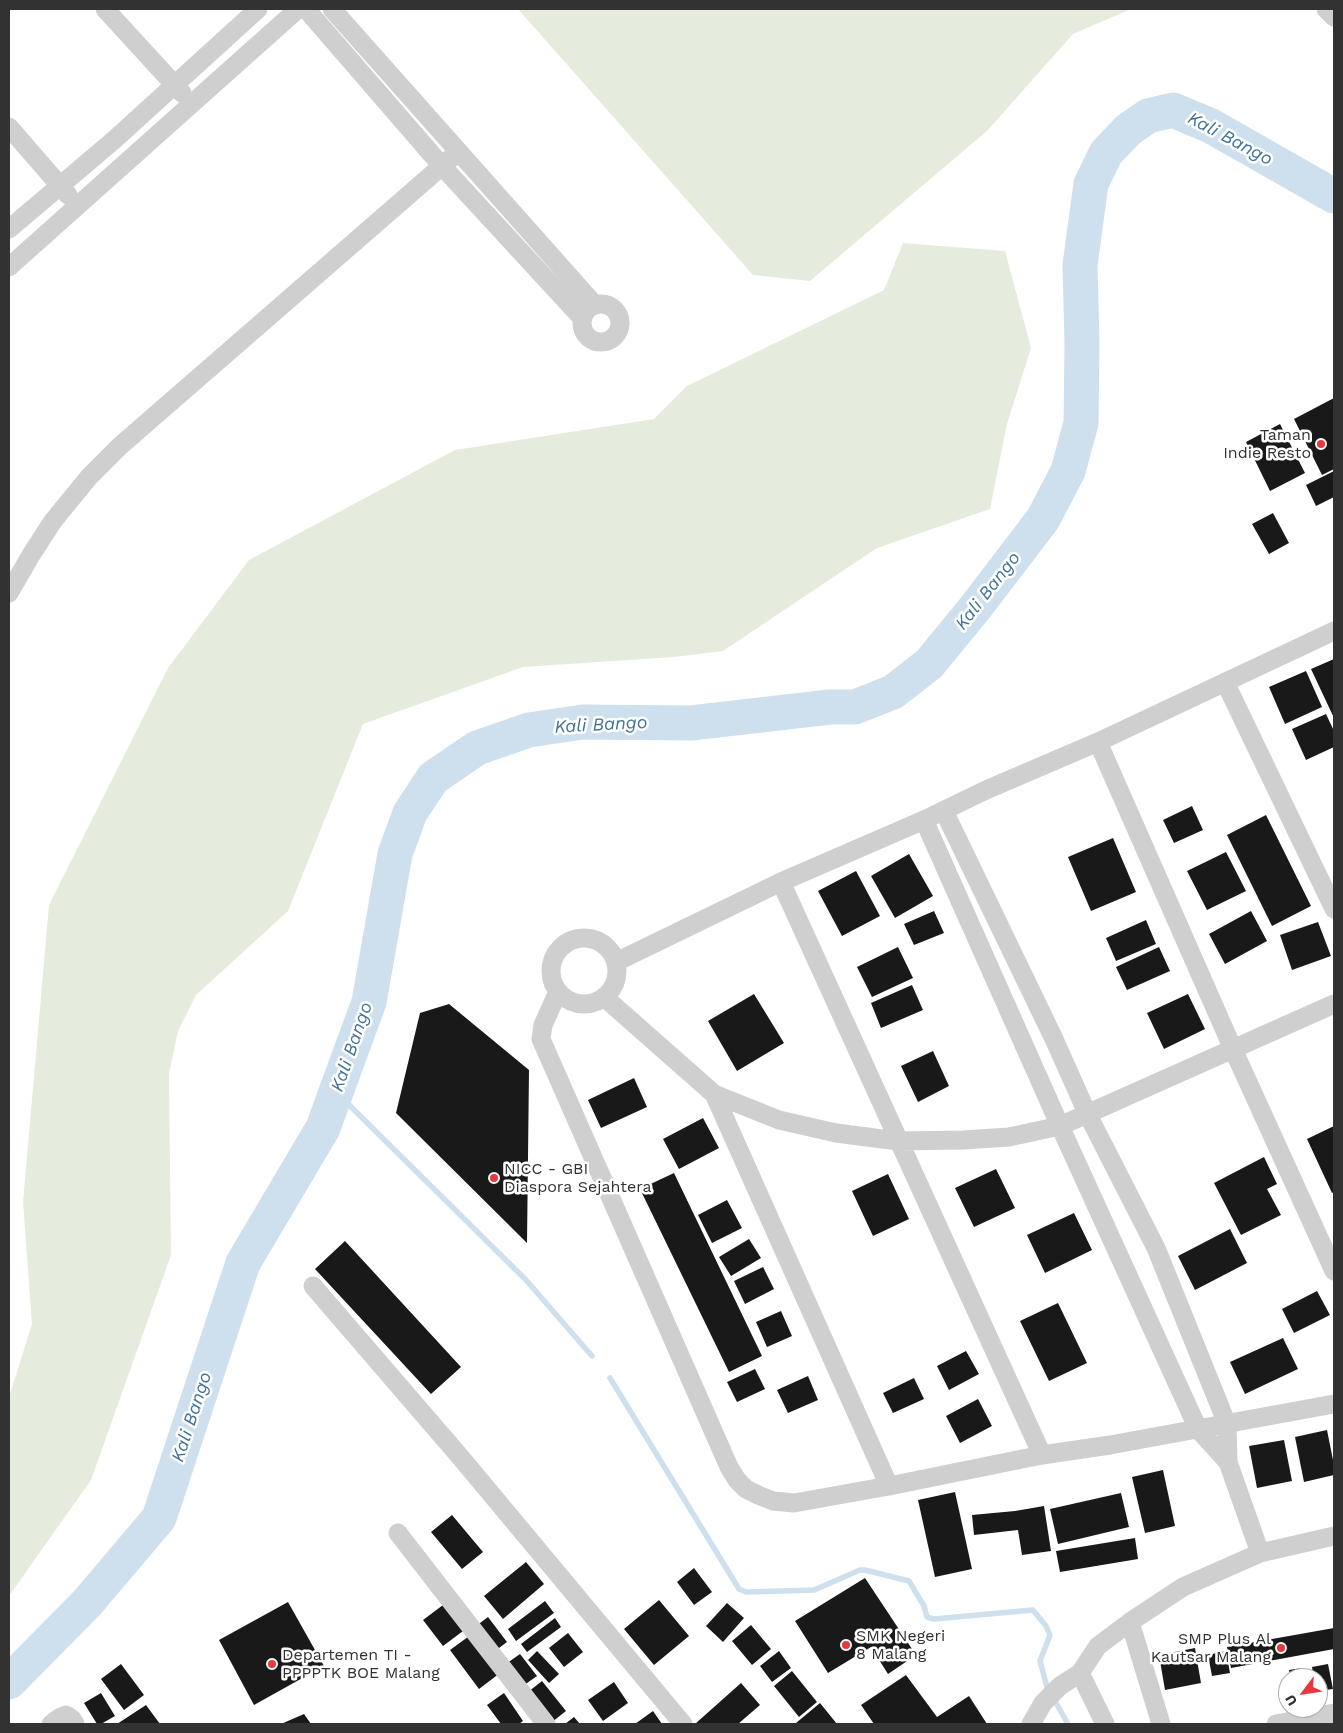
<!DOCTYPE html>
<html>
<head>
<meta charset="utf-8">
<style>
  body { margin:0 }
  #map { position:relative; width:1343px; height:1733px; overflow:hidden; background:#fff; font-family:"Work Sans",sans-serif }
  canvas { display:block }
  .frame { position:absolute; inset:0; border:10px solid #323232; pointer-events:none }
  .north { position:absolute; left:1278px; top:1668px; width:50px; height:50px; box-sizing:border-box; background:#fff; border:1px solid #adadad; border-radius:50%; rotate:239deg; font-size:14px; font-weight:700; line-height:20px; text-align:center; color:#323232 }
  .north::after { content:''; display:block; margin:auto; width:18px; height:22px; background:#e63840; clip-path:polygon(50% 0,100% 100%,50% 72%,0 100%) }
</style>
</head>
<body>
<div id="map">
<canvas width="1343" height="1733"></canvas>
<div class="frame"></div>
<div class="north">U</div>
</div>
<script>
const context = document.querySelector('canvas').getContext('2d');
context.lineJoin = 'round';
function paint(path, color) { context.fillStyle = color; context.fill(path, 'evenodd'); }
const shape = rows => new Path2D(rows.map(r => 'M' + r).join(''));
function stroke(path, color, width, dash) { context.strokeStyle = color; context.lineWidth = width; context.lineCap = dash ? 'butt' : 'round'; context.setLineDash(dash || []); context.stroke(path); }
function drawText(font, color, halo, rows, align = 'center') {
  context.font = font + ' "Work Sans",sans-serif'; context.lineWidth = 5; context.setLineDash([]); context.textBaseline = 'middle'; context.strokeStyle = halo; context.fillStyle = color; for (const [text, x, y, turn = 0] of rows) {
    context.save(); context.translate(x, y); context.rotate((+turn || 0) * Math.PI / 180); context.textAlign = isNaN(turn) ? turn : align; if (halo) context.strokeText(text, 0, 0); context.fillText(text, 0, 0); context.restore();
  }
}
const green = shape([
  [518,9,1131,9,1073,34,987,131,810,281,753,275],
  [903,243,1005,251,1031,348,1007,424,990,509,877,548,723,651,674,657,523,667,363,724,288,911,196,995,178,1031,169,1074,171,1255,91,1480,9,1596,9,1397,32,1324,23,1202,49,905,168,668,249,560,455,450,654,419,687,386,884,290]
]);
const stream = shape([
  [336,1092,526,1280,592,1356],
  [610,1378,739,1589,746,1592,814,1590,860,1570,865,1570,909,1581,924,1606,927,1617,934,1619,1033,1610,1046,1626,1050,1635,1040,1661,1047,1687,1068,1724]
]);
const river = shape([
  [9,1682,87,1603,159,1518,243,1263,323,1128,336,1092,369,1002,395,854,410,813,433,778,477,748,529,730,583,722,691,723,830,707,855,707,893,692,929,664,975,608,1043,519,1068,471,1081,423,1082,344,1080,265,1091,184,1106,153,1128,130,1148,116,1173,110,1211,126,1334,196]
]);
const building = shape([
  [1334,398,1334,469,1322,475,1294,419],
  [1280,424,1305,473,1270,491,1246,442],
  [1334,471,1334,497,1316,506,1306,485],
  [1273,513,1289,543,1269,554,1252,524],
  [1334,659,1334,718,1311,669],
  [1306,671,1322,707,1285,724,1269,687],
  [1326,714,1334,731,1334,747,1306,760,1292,729],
  [1192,806,1203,830,1174,843,1163,820],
  [1266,815,1311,906,1272,926,1227,835],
  [1113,838,1136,892,1091,911,1068,857],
  [1226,852,1246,891,1207,910,1187,871],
  [909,854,933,896,895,918,871,876],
  [856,871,880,916,842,936,818,891],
  [934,911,944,933,914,945,904,924],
  [1251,911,1267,941,1225,964,1209,934],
  [1146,920,1156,944,1116,961,1106,938],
  [1318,922,1331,956,1292,970,1280,935],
  [898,947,913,978,872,997,857,967],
  [1159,947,1170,971,1127,990,1116,967],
  [912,985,923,1010,881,1028,871,1003],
  [754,994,784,1043,737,1071,708,1021],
  [1188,994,1205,1029,1164,1049,1147,1013],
  [449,1004,529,1070,527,1243,396,1113,420,1013],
  [933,1051,949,1086,918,1102,901,1066],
  [634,1078,647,1107,601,1128,588,1100],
  [703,1118,719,1148,679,1169,663,1139],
  [1334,1126,1334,1192,1332,1193,1307,1139],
  [1264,1157,1277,1184,1267,1189,1281,1215,1241,1235,1214,1183],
  [996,1169,1015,1208,974,1227,955,1188],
  [674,1173,762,1356,729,1372,640,1189],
  [888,1174,909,1219,873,1236,852,1191],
  [727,1200,742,1228,712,1243,698,1215],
  [1074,1213,1092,1250,1045,1273,1027,1235],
  [1230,1229,1247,1263,1195,1290,1178,1256],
  [749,1239,761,1258,731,1276,719,1257],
  [345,1241,461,1367,431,1394,315,1269],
  [763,1267,774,1289,745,1304,734,1281],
  [1317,1291,1330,1315,1294,1333,1282,1309],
  [1058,1303,1087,1363,1049,1381,1020,1321],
  [781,1311,792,1336,767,1347,756,1322],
  [1283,1338,1298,1369,1245,1394,1230,1362],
  [966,1351,979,1374,949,1390,937,1366],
  [755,1369,765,1389,737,1402,727,1382],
  [808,1376,818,1400,788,1413,777,1390],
  [914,1378,924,1399,893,1413,883,1393],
  [978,1399,992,1426,960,1443,946,1416],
  [1327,1430,1334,1465,1334,1475,1304,1482,1295,1437],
  [1284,1440,1292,1481,1257,1488,1249,1446],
  [1163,1470,1175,1526,1145,1533,1132,1477],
  [955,1492,972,1569,935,1577,918,1500],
  [1121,1493,1129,1527,1058,1544,1050,1509],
  [1044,1506,1051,1551,1022,1555,1018,1530,974,1535,972,1515,1015,1511],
  [452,1515,483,1552,462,1569,431,1532],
  [1135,1538,1138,1559,1060,1572,1056,1551],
  [526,1562,544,1584,503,1619,484,1596],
  [694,1568,712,1592,694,1605,677,1582],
  [865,1578,916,1655,888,1674,871,1647,828,1673,795,1621],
  [659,1600,689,1636,654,1665,624,1629],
  [545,1601,554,1613,516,1641,508,1629],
  [288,1602,324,1666,254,1705,219,1640],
  [727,1603,744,1618,723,1642,706,1626],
  [443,1605,463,1631,443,1646,423,1620],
  [488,1617,507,1642,495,1651,476,1626],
  [555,1618,561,1627,527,1652,521,1644],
  [751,1625,771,1649,752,1665,732,1641],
  [1334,1628,1334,1649,1231,1668,1227,1647],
  [568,1633,583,1652,564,1667,549,1648],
  [472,1634,500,1673,479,1689,450,1650],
  [1195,1648,1201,1683,1165,1690,1159,1655],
  [537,1651,559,1674,549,1683,528,1660],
  [779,1651,791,1668,772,1682,760,1666],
  [1226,1651,1230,1673,1212,1676,1208,1655],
  [520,1654,537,1676,520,1688,503,1666],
  [121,1664,144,1695,124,1710,101,1679],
  [1328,1664,1333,1689,1318,1691,1318,1678,1314,1678,1312,1667],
  [1302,1668,1303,1678,1290,1678,1289,1670],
  [792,1671,817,1702,799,1717,774,1686],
  [906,1675,937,1717,969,1696,987,1724,874,1724,861,1705],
  [542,1681,566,1711,552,1722,528,1692],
  [614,1682,628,1703,603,1721,588,1700],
  [741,1683,760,1705,738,1724,695,1724],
  [101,1693,115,1716,101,1724,97,1724,84,1703],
  [504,1693,523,1721,519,1724,501,1724,487,1705],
  [820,1703,837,1724,797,1724,796,1723],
  [146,1705,160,1724,117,1724],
  [653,1711,662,1724,635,1724],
  [304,1714,311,1724,281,1724],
  [574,1717,580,1724,565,1724]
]);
const minor = shape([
  [105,9,182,93],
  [306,9,441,165,582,318],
  [332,9,594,304],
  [1326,9,1334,17],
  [9,127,68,195],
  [9,229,114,140,258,9],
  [9,267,298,9],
  '582 323a19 19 0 1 1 38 0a19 19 0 1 1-38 0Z',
  [9,593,31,555,53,521,89,477,120,446,458,152],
  [1225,682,1334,909],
  [1098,742,1233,1049,1334,1271],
  [944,811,1054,1039,1087,1113,1156,1248,1227,1424,1228,1462,1260,1553],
  [924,820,1060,1126,1198,1429,1228,1462],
  [781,882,1042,1455],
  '551 971a33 33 0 1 1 66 0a33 33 0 1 1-66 0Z',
  [616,962,781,882,924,820,986,790,1098,742,1334,631],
  [558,992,543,1025,541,1039,729,1467,737,1480,746,1489,758,1495,773,1501,794,1503,889,1486,1042,1455,1110,1445,1334,1404],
  [604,997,714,1094,779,1120,836,1133,898,1141,963,1140,1009,1137,1060,1126,1334,1004],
  [714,1094,889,1486],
  [313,1286,462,1459,683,1724],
  [398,1533,546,1724],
  [1130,1622,1161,1724],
  [1080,1673,1105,1724],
  [51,1724,59,1718,66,1715,72,1719,75,1724],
  [1031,1724,1043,1703,1060,1686,1080,1673,1098,1646,1130,1622,1183,1587,1260,1553,1334,1536],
  [1276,1724,1334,1713]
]);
const markers = [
  [1321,444,5,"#e63840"],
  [494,1178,5,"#e63840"],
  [846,1645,5,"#e63840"],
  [1281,1648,5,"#e63840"],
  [272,1664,5,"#e63840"]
];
const poiNames = [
  ["Taman",1311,435,"right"],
  ["Indie Resto",1311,453,"right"],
  ["NICC - GBI",504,1169],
  ["Diaspora Sejahtera",504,1187],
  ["SMK Negeri",856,1636],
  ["8 Malang",856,1654],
  ["SMP Plus Al",1271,1639,"right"],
  ["Kautsar Malang",1271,1657,"right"],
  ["Departemen TI -",282,1655],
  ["PPPPTK BOE Malang",282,1673]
];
const waterNames = [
  ["Kali Bango",1230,139,28],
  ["Kali Bango",988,591,-52],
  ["Kali Bango",601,725,-3],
  ["Kali Bango",352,1047,-71],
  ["Kali Bango",192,1417,-72]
];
paint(green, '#e5ecde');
stroke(stream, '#cee0ee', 5.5);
stroke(river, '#cee0ee', 35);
paint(building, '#191919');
stroke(minor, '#cfcfcf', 19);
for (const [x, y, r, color] of markers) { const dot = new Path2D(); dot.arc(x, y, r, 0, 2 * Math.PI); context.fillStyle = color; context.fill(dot); stroke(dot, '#fff', 2); }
drawText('16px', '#323232', '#fff', poiNames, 'left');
drawText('italic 18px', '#3f7296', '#fff', waterNames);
</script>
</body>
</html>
